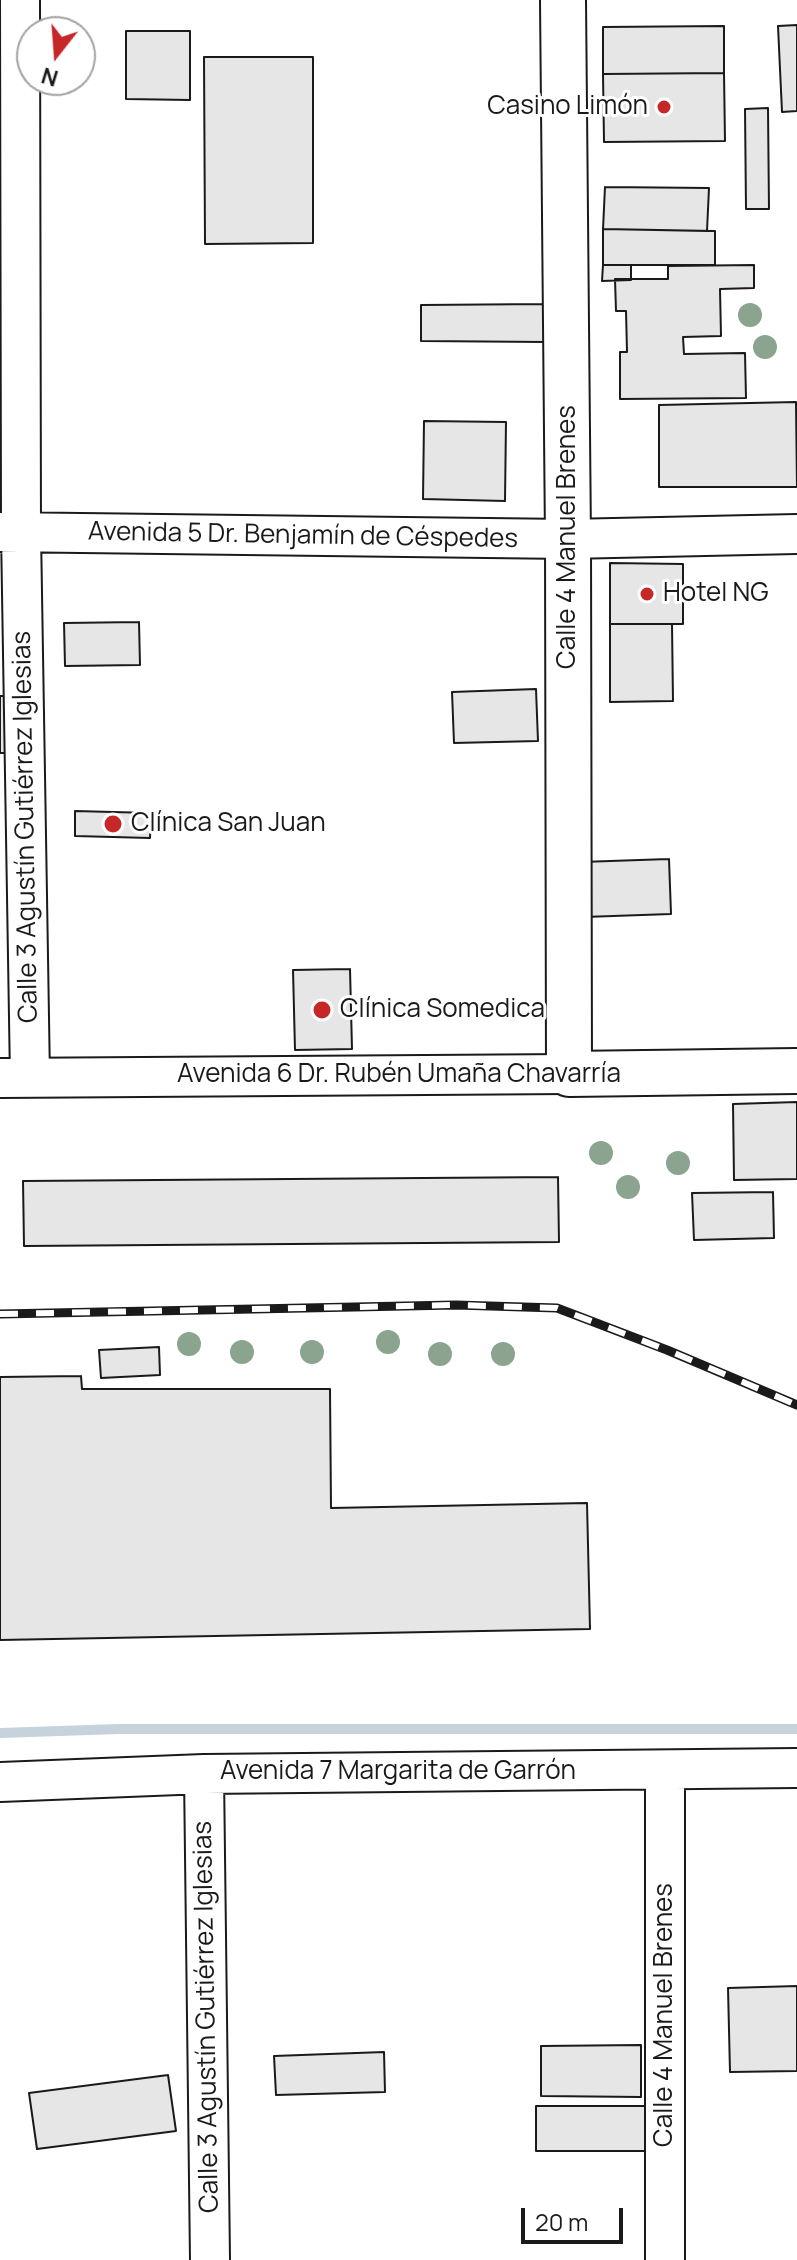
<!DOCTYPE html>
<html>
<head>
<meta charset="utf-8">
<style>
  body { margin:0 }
  #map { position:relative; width:797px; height:2260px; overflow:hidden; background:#fff; font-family:Manrope,sans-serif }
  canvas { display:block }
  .north { position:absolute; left:16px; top:16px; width:80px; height:80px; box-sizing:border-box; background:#fff; border:2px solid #a3a3a3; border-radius:50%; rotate:197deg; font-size:22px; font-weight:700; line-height:32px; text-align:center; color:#1a1a1a }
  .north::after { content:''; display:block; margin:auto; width:28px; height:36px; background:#c62828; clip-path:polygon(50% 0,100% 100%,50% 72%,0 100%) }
  .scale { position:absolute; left:521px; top:2208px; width:102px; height:36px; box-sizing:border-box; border:4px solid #1a1a1a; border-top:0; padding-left:10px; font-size:24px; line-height:28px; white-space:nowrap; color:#1a1a1a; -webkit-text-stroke:6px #fff; paint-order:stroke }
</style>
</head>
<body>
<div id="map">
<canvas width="797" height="2260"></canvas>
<div class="north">N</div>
<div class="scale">20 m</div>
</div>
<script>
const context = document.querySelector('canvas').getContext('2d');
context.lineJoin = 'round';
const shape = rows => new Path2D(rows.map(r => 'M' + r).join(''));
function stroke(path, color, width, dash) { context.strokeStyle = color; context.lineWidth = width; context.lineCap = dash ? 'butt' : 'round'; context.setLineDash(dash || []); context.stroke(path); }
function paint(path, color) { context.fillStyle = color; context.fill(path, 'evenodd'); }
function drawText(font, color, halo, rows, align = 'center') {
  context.font = font + ' Manrope,sans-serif'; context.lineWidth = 6; context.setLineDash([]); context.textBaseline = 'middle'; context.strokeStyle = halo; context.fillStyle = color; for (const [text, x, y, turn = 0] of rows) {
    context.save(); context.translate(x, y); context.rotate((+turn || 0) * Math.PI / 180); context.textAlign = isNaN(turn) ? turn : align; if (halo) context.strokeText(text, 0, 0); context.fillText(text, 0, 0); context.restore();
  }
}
const stream = shape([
  [0,1733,119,1729,797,1729]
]);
const building = shape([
  [797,25,797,111,782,112,778,26,797,25],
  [724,26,724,73,603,74,603,27,724,26],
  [126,31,190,31,190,100,126,99,126,31],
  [204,57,313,57,313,243,205,244,204,57],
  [724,73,725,141,604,142,603,74,724,73],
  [768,108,769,209,746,209,745,109,768,108],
  [605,187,709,188,707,231,603,229,605,187],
  [603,229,715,231,715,265,603,265,603,229],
  [603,265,631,265,631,280,602,281,603,265],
  [754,265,754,288,720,289,721,336,683,337,684,354,745,353,746,398,620,399,620,352,627,352,626,311,616,311,615,279,668,279,668,266,754,265],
  [546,304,545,342,421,341,421,305,546,304],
  [796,402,797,487,659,487,659,405,796,402],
  [424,421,506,422,505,501,423,499,424,421],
  [610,563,683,564,683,624,610,624,610,563],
  [139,622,140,665,65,666,64,623,139,622],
  [610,624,672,624,673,701,610,702,610,624],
  [536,689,538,741,454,743,452,692,536,689],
  [0,696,14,696,15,753,0,753,0,696],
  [75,811,151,813,150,838,75,836,75,811],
  [669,859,671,914,584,917,581,862,669,859],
  [350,969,352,1049,295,1050,293,970,350,969],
  [797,1102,797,1179,734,1180,733,1104,797,1102],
  [558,1177,559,1242,24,1246,23,1181,558,1177],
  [773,1192,774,1238,694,1240,692,1193,773,1192],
  [159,1347,160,1375,101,1378,99,1350,159,1347],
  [81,1376,82,1389,330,1389,331,1508,587,1503,590,1629,0,1640,0,1377,81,1376],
  [797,1986,797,2071,730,2072,728,1988,797,1986],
  [641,2045,641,2097,541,2096,541,2046,641,2045],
  [384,2052,385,2092,276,2095,274,2056,384,2052],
  [168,2075,176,2131,37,2149,29,2093,168,2075],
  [536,2106,653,2106,653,2151,536,2151,536,2106]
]);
const minor = shape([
  [20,0,21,532,30,1078],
  [0,532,568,539,797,534],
  [0,1078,569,1074],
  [204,1774,210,2260],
  [0,1782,204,1774,797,1768],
  [665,2260,665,1771]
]);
const major = shape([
  [563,0,568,539,569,1074,797,1071]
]);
const rail = shape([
  [0,1314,456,1305,557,1308,667,1350,797,1405]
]);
const trees = [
  [750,315],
  [765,347],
  [601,1153],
  [678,1163],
  [628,1187],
  [388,1342],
  [189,1344],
  [242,1352],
  [312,1352],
  [440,1354],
  [503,1354]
];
const markers = [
  [664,107,8,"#c62828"],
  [647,594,8,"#c62828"],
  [113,824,10,"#c62828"],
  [322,1010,10,"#c62828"]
];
const poiNames = [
  ["Casino Limón",648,107,"right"],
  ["Hotel NG",663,594],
  ["Clínica San Juan",131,824],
  ["Clínica Somedica",340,1010]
];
const streetNames = [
  ["Avenida 5 Dr. Benjamín de Céspedes",303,536,1],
  ["Calle 4 Manuel Brenes",568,537,-90],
  ["Calle 3 Agustín Gutiérrez Iglesias",26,827,-91],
  ["Avenida 6 Dr. Rubén Umaña Chavarría",399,1075],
  ["Avenida 7 Margarita de Garrón",398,1772],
  ["Calle 4 Manuel Brenes",665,2015,-90],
  ["Calle 3 Agustín Gutiérrez Iglesias",207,2017,-91]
];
stroke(stream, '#c6d2dc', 10);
paint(building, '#e6e6e6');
stroke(building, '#1a1a1a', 2);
stroke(minor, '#1a1a1a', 42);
stroke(major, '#1a1a1a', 48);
stroke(minor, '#fff', 38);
stroke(major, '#fff', 44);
stroke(rail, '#1a1a1a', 9);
stroke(rail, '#fff', 6, [18]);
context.fillStyle = '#8aa48f';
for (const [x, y] of trees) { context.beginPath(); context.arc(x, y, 12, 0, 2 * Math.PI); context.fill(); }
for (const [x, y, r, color] of markers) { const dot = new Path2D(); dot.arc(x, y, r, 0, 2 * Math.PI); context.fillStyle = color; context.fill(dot); stroke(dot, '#fff', 3); }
drawText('26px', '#1a1a1a', '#fff', poiNames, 'left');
drawText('26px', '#1a1a1a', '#fff', streetNames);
</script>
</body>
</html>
